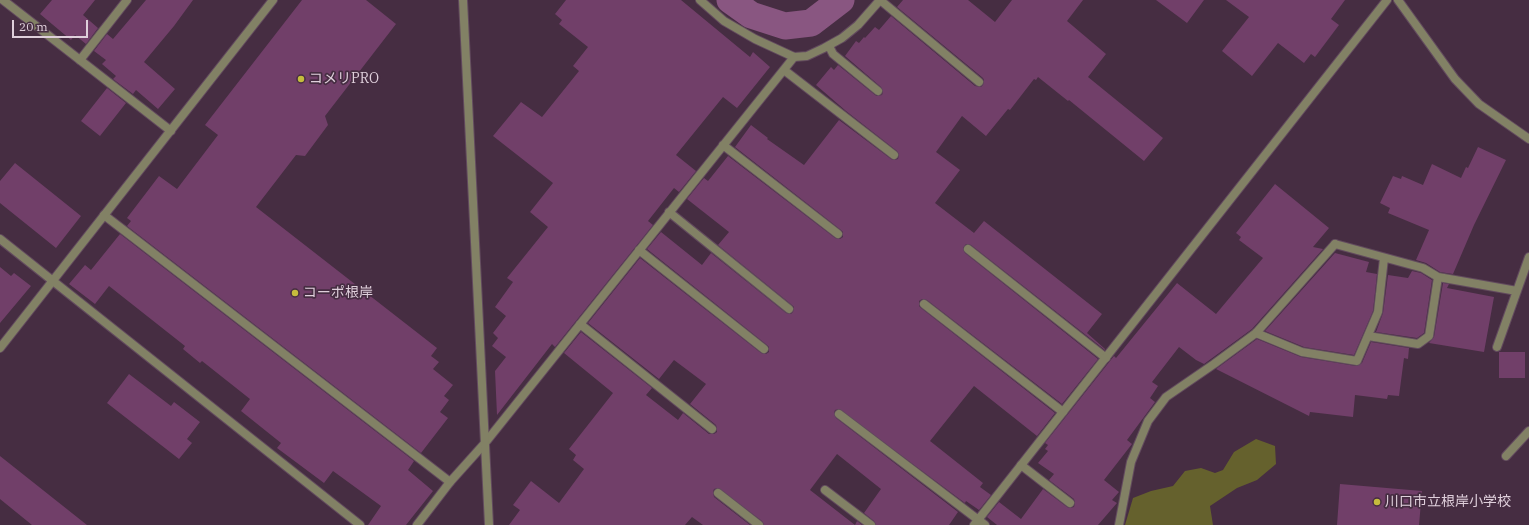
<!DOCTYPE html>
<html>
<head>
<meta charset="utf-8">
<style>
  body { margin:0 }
  #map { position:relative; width:1529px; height:525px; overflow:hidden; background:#462d42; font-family:"IBM Plex Serif",serif }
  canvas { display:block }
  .scale { position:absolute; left:12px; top:20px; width:76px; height:18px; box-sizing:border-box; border:2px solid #dfcfdb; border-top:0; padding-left:5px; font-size:12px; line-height:14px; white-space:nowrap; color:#dfcfdb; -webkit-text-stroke:3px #462d42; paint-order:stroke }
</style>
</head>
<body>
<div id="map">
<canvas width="1529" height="525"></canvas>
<div class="scale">20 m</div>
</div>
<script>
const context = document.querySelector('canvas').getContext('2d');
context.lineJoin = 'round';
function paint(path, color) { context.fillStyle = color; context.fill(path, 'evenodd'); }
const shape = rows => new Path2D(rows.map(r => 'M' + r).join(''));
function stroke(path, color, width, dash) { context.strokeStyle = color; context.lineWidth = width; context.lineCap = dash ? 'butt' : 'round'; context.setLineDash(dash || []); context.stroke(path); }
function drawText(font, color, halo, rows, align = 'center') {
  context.font = font + ' "IBM Plex Serif","Noto Sans JP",serif'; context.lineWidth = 3.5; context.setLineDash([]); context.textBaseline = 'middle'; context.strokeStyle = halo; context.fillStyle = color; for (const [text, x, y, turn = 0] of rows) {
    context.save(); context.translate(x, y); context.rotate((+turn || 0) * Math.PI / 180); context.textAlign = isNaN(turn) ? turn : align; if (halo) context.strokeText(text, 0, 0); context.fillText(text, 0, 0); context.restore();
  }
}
const green = shape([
  [1256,439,1275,446,1276,464,1257,480,1237,488,1210,506,1213,525,1125,525,1133,498,1151,491,1173,486,1185,471,1201,468,1215,473,1223,470,1234,452]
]);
const canal = shape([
  [730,0,751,15,785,26,811,23,841,0]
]);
const building = shape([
  [52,0,95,0,83,15,98,28,86,44,75,35,71,40,40,14],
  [146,0,193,0,174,26,144,62,175,89,158,109,136,90,133,94,113,79,116,76,102,64,106,60,94,51,107,34,113,39],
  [302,0,366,0,396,24,325,116,328,125,305,156,296,155,256,207,437,348,431,356,439,362,433,369,453,385,444,396,449,400,440,412,448,418,421,453,127,226,131,221,127,218,159,176,177,189,218,135,205,125],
  [566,0,681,0,750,57,753,52,770,67,737,108,723,97,676,155,696,171,679,192,674,188,648,221,653,225,555,347,552,344,497,415,495,371,506,357,492,346,498,338,493,333,506,316,495,307,513,282,507,278,548,227,530,212,553,183,493,136,521,102,542,117,579,71,573,66,588,47,559,24,562,20,555,14],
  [903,0,968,0,995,22,1012,0,1083,0,1067,21,1106,54,1088,77,1163,138,1144,161,1069,100,1068,101,1038,77,1036,80,1034,79,1010,110,1008,109,986,136,962,116,936,152,960,170,935,203,974,233,984,221,1102,314,1087,333,1105,349,1105,350,971,245,966,244,963,248,965,253,1098,359,1062,404,927,300,922,299,919,301,919,306,921,308,1055,413,1037,436,974,386,930,441,983,483,980,487,991,495,979,510,966,501,965,503,839,409,835,410,834,413,836,418,958,512,949,525,876,525,874,521,864,513,881,489,837,454,810,490,855,525,857,521,862,525,764,525,762,521,718,488,714,489,713,492,714,497,750,525,703,525,692,517,685,525,509,525,520,510,513,505,531,481,559,503,584,469,573,460,576,455,569,449,613,393,564,353,581,332,652,388,646,395,678,420,683,413,709,434,714,434,717,432,717,429,716,425,690,404,706,384,674,360,659,379,588,323,640,258,761,353,766,354,769,352,769,347,767,345,647,249,661,232,702,265,711,253,786,313,791,314,793,312,794,307,792,305,718,245,729,232,687,199,704,178,708,181,728,156,835,238,840,239,843,237,843,232,841,230,735,147,751,125,768,138,767,139,804,165,839,120,891,159,894,160,898,159,899,155,897,151,846,111,816,85,831,67,834,70,838,65,875,95,877,96,882,95,883,92,881,87,845,56,856,41,859,43,864,37,865,38,875,27,879,30,891,16,975,86,981,87,983,85,984,80,983,78,897,7],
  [1156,0,1204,0,1187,23],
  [1226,0,1345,0,1331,19,1339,25,1315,57,1311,54,1304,63,1278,43,1252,76,1222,51,1249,17],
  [107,88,126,103,100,136,81,121],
  [1478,147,1506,160,1474,225,1453,274,1440,272,1426,263,1416,260,1429,230,1388,213,1390,208,1380,203,1393,176,1401,179,1402,176,1423,185,1432,164,1461,178,1466,167,1468,168],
  [15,163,81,216,56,248,0,203,0,181],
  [1275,184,1329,228,1313,247,1323,249,1252,329,1204,364,1196,360,1179,347,1152,382,1158,386,1150,398,1155,402,1127,440,1132,444,1104,480,1119,492,1112,500,1117,503,1098,525,997,525,987,517,999,502,1021,519,1043,489,1067,507,1070,508,1074,507,1075,503,1074,499,1049,480,1054,474,1038,463,1048,451,1045,449,1048,445,1045,443,1114,356,1116,358,1177,283,1216,314,1263,258,1239,240,1241,237,1236,233],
  [120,234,414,461,408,470,433,491,406,525,368,525,381,506,333,471,324,483,277,448,281,443,241,411,250,399,202,361,200,363,183,349,185,346,109,286,95,304,69,284,85,265,91,270],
  [1335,253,1369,262,1366,272,1377,274,1373,311,1354,355,1304,347,1265,331],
  [0,267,11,276,14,273,31,286,0,323],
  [1412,271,1421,273,1432,280,1424,333,1417,338,1376,332,1383,313,1388,275,1408,278],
  [1443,283,1449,284,1447,288,1494,297,1484,352,1429,343,1434,337],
  [1257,339,1301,357,1356,366,1362,363,1371,342,1409,348,1408,359,1404,358,1399,396,1388,395,1387,399,1355,395,1353,417,1310,412,1309,416,1216,369],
  [1499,352,1525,352,1525,378,1499,378],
  [129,374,171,406,174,402,200,422,187,439,192,443,179,459,107,403],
  [0,456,87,525,32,525,0,499],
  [1340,484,1422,491,1419,525,1337,525]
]);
const service = shape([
  [880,0,979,82],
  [829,46,833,54,878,91],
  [80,60,127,0],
  [784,70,894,155],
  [723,145,838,234],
  [669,212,789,309],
  [104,215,450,482],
  [968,249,1106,358],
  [639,250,764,349],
  [924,304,1063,412],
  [580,324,712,429],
  [839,414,985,525],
  [485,443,794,57],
  [1506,456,1529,431],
  [1021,465,1070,503],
  [825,490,871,525],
  [718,493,759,525],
  [1119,525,1131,462,1148,421,1166,397,1214,364,1256,333,1335,244]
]);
const minor = shape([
  [3,0,171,131],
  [700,0,724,21,755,39,794,57,807,56,824,48,842,38,858,25,880,0],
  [0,239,360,525],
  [1335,244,1423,268,1438,277,1517,291],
  [1256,333,1302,352,1357,361,1378,312,1384,258],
  [1368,336,1418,344,1429,336,1438,277],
  [1497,347,1529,257],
  [0,348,273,0],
  [417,525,450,482,485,443],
  [974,525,1387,0]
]);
const tertiary = shape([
  [463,0,489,525],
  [1398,0,1455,79,1479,104,1529,139]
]);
const markers = [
  [301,79,4,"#c5bc3d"],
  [295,293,4,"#c5bc3d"],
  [1377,502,4,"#c5bc3d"]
];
const poiNames = [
  ["コメリPRO",309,79],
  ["コーポ根岸",303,293],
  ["川口市立根岸小学校",1385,502]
];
paint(green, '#65612d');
stroke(canal, '#895681', 27);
paint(building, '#713f69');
stroke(service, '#624a5e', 10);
stroke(minor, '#624a5e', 10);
stroke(tertiary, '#624a5e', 10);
stroke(service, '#828165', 8);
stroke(minor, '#828165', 8);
stroke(tertiary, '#828165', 8);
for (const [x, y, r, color] of markers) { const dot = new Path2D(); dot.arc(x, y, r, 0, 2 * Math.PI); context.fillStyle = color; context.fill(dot); stroke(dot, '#462d42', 1.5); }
drawText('14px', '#dfcfdb', '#462d42', poiNames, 'left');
</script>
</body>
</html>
